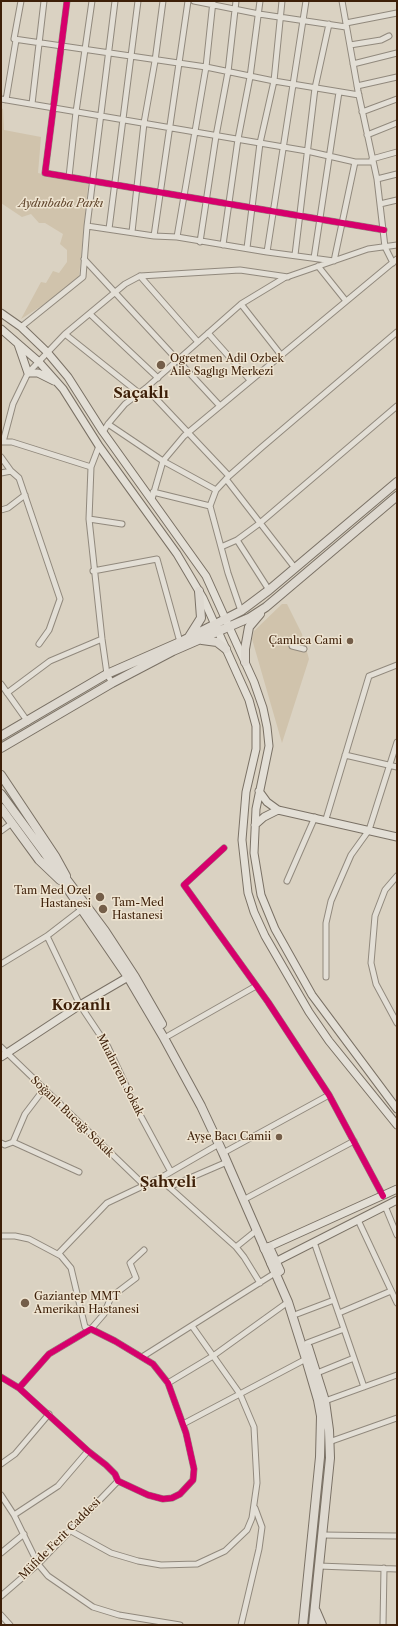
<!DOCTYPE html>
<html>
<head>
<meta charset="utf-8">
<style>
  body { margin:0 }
  #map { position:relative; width:398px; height:1626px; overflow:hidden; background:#dad2c2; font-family:"Libre Caslon Text",serif }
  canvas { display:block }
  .frame { position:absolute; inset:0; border:2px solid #3d1f08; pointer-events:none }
</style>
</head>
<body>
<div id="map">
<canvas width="398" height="1626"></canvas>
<div class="frame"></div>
</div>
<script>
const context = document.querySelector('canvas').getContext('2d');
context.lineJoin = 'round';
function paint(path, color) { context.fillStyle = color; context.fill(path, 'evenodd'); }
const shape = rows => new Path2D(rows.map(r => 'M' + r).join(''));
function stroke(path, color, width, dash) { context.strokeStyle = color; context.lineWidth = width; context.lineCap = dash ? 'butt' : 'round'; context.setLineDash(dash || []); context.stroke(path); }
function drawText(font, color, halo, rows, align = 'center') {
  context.font = font + ' "Libre Caslon Text",serif'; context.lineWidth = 3; context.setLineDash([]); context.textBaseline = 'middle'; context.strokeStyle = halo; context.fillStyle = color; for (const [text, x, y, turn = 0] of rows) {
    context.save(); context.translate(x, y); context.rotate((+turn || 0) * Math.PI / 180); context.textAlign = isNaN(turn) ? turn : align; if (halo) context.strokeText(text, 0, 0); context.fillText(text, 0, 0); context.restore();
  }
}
const green = shape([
  [1,108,3,109,4,130,41,137,38,173,88,184,79,277,60,294,21,319,41,282,46,283,53,271,59,273,67,262,67,250,60,244,63,234,45,223,39,223,31,214,22,217,1,203],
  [282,604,287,604,302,634,309,659,282,743,252,639,254,631]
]);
const street = shape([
  [21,1,14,39,206,67,274,81,359,95],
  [67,1,45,173,384,230],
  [194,1,259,14,346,27],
  [342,1,358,91,377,179,385,247,393,263],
  [346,23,397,13],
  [350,45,381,40,389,36],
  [353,64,397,53],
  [357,86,397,77],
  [1,99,307,151,355,162,373,162],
  [6,100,16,40],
  [32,104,44,1],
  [362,112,397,99],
  [367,135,397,123],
  [372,159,397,152],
  [69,177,76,112,92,1],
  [377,179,397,174],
  [380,204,397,200],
  [87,226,115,1],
  [109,229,138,1],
  [132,232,144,123,155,61,163,1],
  [154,236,188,1],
  [177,237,206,67,213,1],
  [200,242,216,136,228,72,236,1],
  [223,245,238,139,250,77,260,1],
  [247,248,260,143,274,81,282,1],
  [267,252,306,1],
  [295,255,315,88,329,24],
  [314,258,339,92],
  [84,259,220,406],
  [318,266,346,301],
  [140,276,198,342],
  [241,304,281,355],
  [90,314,158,378],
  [21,327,83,277,87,226,154,236,177,237,267,252,334,261,355,162],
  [208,333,250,380],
  [65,334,139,393],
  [146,388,229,476],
  [108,424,163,461,216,490],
  [103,432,108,424,125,404,146,388,241,304,284,278,368,249,397,245],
  [1,442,12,442,91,467],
  [3,442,13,404,28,373,65,334,125,284,140,276,240,270,288,277],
  [99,446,91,467,89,519,102,639,107,674,112,683],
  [1,457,11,471,19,478,60,599,49,630,39,644],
  [1,473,11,471],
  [226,479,295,568],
  [153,492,210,506],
  [152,499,163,461,184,436,397,259],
  [1,510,8,508,25,495],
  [89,519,122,524],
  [237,540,269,590],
  [221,547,237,540,260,523,397,406],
  [93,571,157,559,180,642],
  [241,611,228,573,210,506,216,490,229,476,262,447,397,332],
  [292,646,304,649],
  [1,684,28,722],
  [7,693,50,661,102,639],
  [345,755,397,767],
  [326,819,369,676,397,665],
  [1,831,12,823],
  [224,848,184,885,268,1002,329,1095,383,1196],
  [397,876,385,890,375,916,371,963,376,984,397,1023],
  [287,881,315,817],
  [47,936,80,1005,108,1047,138,1111,171,1172],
  [1,964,47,936,82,909],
  [326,977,326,923,331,901,351,855,369,830,397,742],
  [168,1036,256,986],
  [1,1047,144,1185],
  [13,1142,25,1114,44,1089],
  [1,1143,5,1145,13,1142,79,1172],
  [223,1153,329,1095],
  [162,1177,169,1187,236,1247,244,1257,260,1283],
  [169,1187,227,1162],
  [243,1200,354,1141],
  [385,1206,397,1235],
  [358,1220,397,1303],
  [1,1236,15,1236,29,1239,61,1256,71,1268,85,1327,91,1329,104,1314,111,1297,136,1278,130,1263,144,1250],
  [314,1242,364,1387],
  [236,1247,257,1230],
  [59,1253,107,1203,162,1177,219,1144],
  [339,1313,391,1291],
  [297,1314,334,1300],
  [307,1343,344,1329],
  [142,1357,275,1273],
  [317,1373,354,1358],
  [1,1377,19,1388,88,1451,106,1465,115,1474,118,1481,148,1495,163,1499,172,1498,180,1494,193,1480,194,1469,186,1433,168,1383,153,1364,115,1341,91,1329,49,1354,19,1388],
  [168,1383,213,1356,288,1302],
  [325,1401,397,1375],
  [183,1424,306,1359],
  [329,1442,397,1418],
  [1,1464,15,1454,49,1414],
  [1,1495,14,1515,38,1564,48,1576,93,1607,119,1615,180,1625],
  [14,1515,58,1486,88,1451],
  [71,1531,111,1553,138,1561,161,1565,197,1564,225,1551,247,1530,252,1518,257,1483,254,1427,240,1394,192,1326],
  [322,1535,397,1536],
  [1,1553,24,1534],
  [319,1566,397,1569],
  [1,1596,38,1564,118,1481],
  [1,1615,10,1625],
  [241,1625,259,1549,262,1527,255,1508],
  [383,1625,384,1568]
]);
const secondary = shape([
  [1,313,21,327,47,352,68,377,103,432,206,576,254,682,263,708,267,727,269,746,256,809,254,853,261,895,275,929,312,995,397,1109],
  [1,329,39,362,63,389,99,446,177,554,203,598,249,700,256,726,256,749,246,792,242,840,248,893,254,912,265,936,309,1012,329,1041,397,1125],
  [18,344,28,373,38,373,54,381],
  [259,791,267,802,278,810,397,837],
  [255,825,264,817,278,810],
  [1,1057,80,1005,128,977],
  [264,1249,397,1189],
  [271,1264,397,1200]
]);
const primary = shape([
  [189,637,201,618,199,591],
  [202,640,217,642,226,649],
  [245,662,245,649,249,627,260,614],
  [1,736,107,674,180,642,241,611,269,590,397,482],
  [1,748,112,683,173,651,249,618,266,607,397,496],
  [1,775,55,856,66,876],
  [1,794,60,874,65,885,128,977,164,1038,201,1106,223,1153,288,1302,306,1359,318,1400,321,1416,320,1457,303,1625],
  [1,808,39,860,60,880],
  [67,880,105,931,135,977,162,1024],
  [269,1247,280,1271],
  [308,1347,325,1401,329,1430,330,1458,313,1625],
  [316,1611,322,1625]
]);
const cycleway = shape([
  [67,1,45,173,384,230],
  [224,848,184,885,268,1002,329,1095,383,1196],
  [1,1377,19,1388,88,1451,106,1465,115,1474,118,1481,148,1495,163,1499,172,1498,180,1494,193,1480,194,1469,186,1433,168,1383,153,1364,115,1341,91,1329,49,1354,19,1388]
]);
const markers = [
  [161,365,5,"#745e49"],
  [350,641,4,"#745e49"],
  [100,897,5,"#745e49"],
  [103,909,5,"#745e49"],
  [279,1137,4,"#745e49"],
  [25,1303,5,"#745e49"]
];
const parkNames = [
  ["Aydınbaba Parkı",61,204]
];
const poiNames = [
  ["Ogretmen Adil Ozbek",170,359],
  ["Aile Saglıgı Merkezi",170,372],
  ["Çamlıca Cami",342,641,"right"],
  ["Tam Med Ozel",91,891,"right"],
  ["Hastanesi",91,904,"right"],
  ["Tam-Med",112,903],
  ["Hastanesi",112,916],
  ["Ayşe Bacı Camii",271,1137,"right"],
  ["Gaziantep MMT",34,1297],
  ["Amerikan Hastanesi",34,1310]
];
const streetNames = [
  ["Muahrrem Sokak",120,1075,63],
  ["Soğanlı Bucağı Sokak",72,1117,44],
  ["Müfide Ferit Caddesi",60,1539,-45]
];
const districtNames = [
  ["Saçaklı",141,394],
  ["Kozanlı",81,1006],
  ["Şahveli",168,1183]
];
paint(green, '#d0c3ac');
stroke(street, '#91897d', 7);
stroke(secondary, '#7a7165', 9);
stroke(primary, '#7a7165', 10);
stroke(street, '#e3dfd6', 5);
stroke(secondary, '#e3dfd6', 7);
stroke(primary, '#ded9d0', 8);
stroke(cycleway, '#d6006c', 6);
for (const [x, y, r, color] of markers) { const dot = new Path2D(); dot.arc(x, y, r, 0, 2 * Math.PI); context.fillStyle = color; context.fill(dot); stroke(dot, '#eee4d1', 1.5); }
drawText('italic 11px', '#60452c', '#eee4d1', parkNames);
drawText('11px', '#3d1f08', '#eee4d1', poiNames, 'left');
drawText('11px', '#3d1f08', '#eee4d1', streetNames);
drawText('bold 15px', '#3d1f08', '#eee4d1', districtNames);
</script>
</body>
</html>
